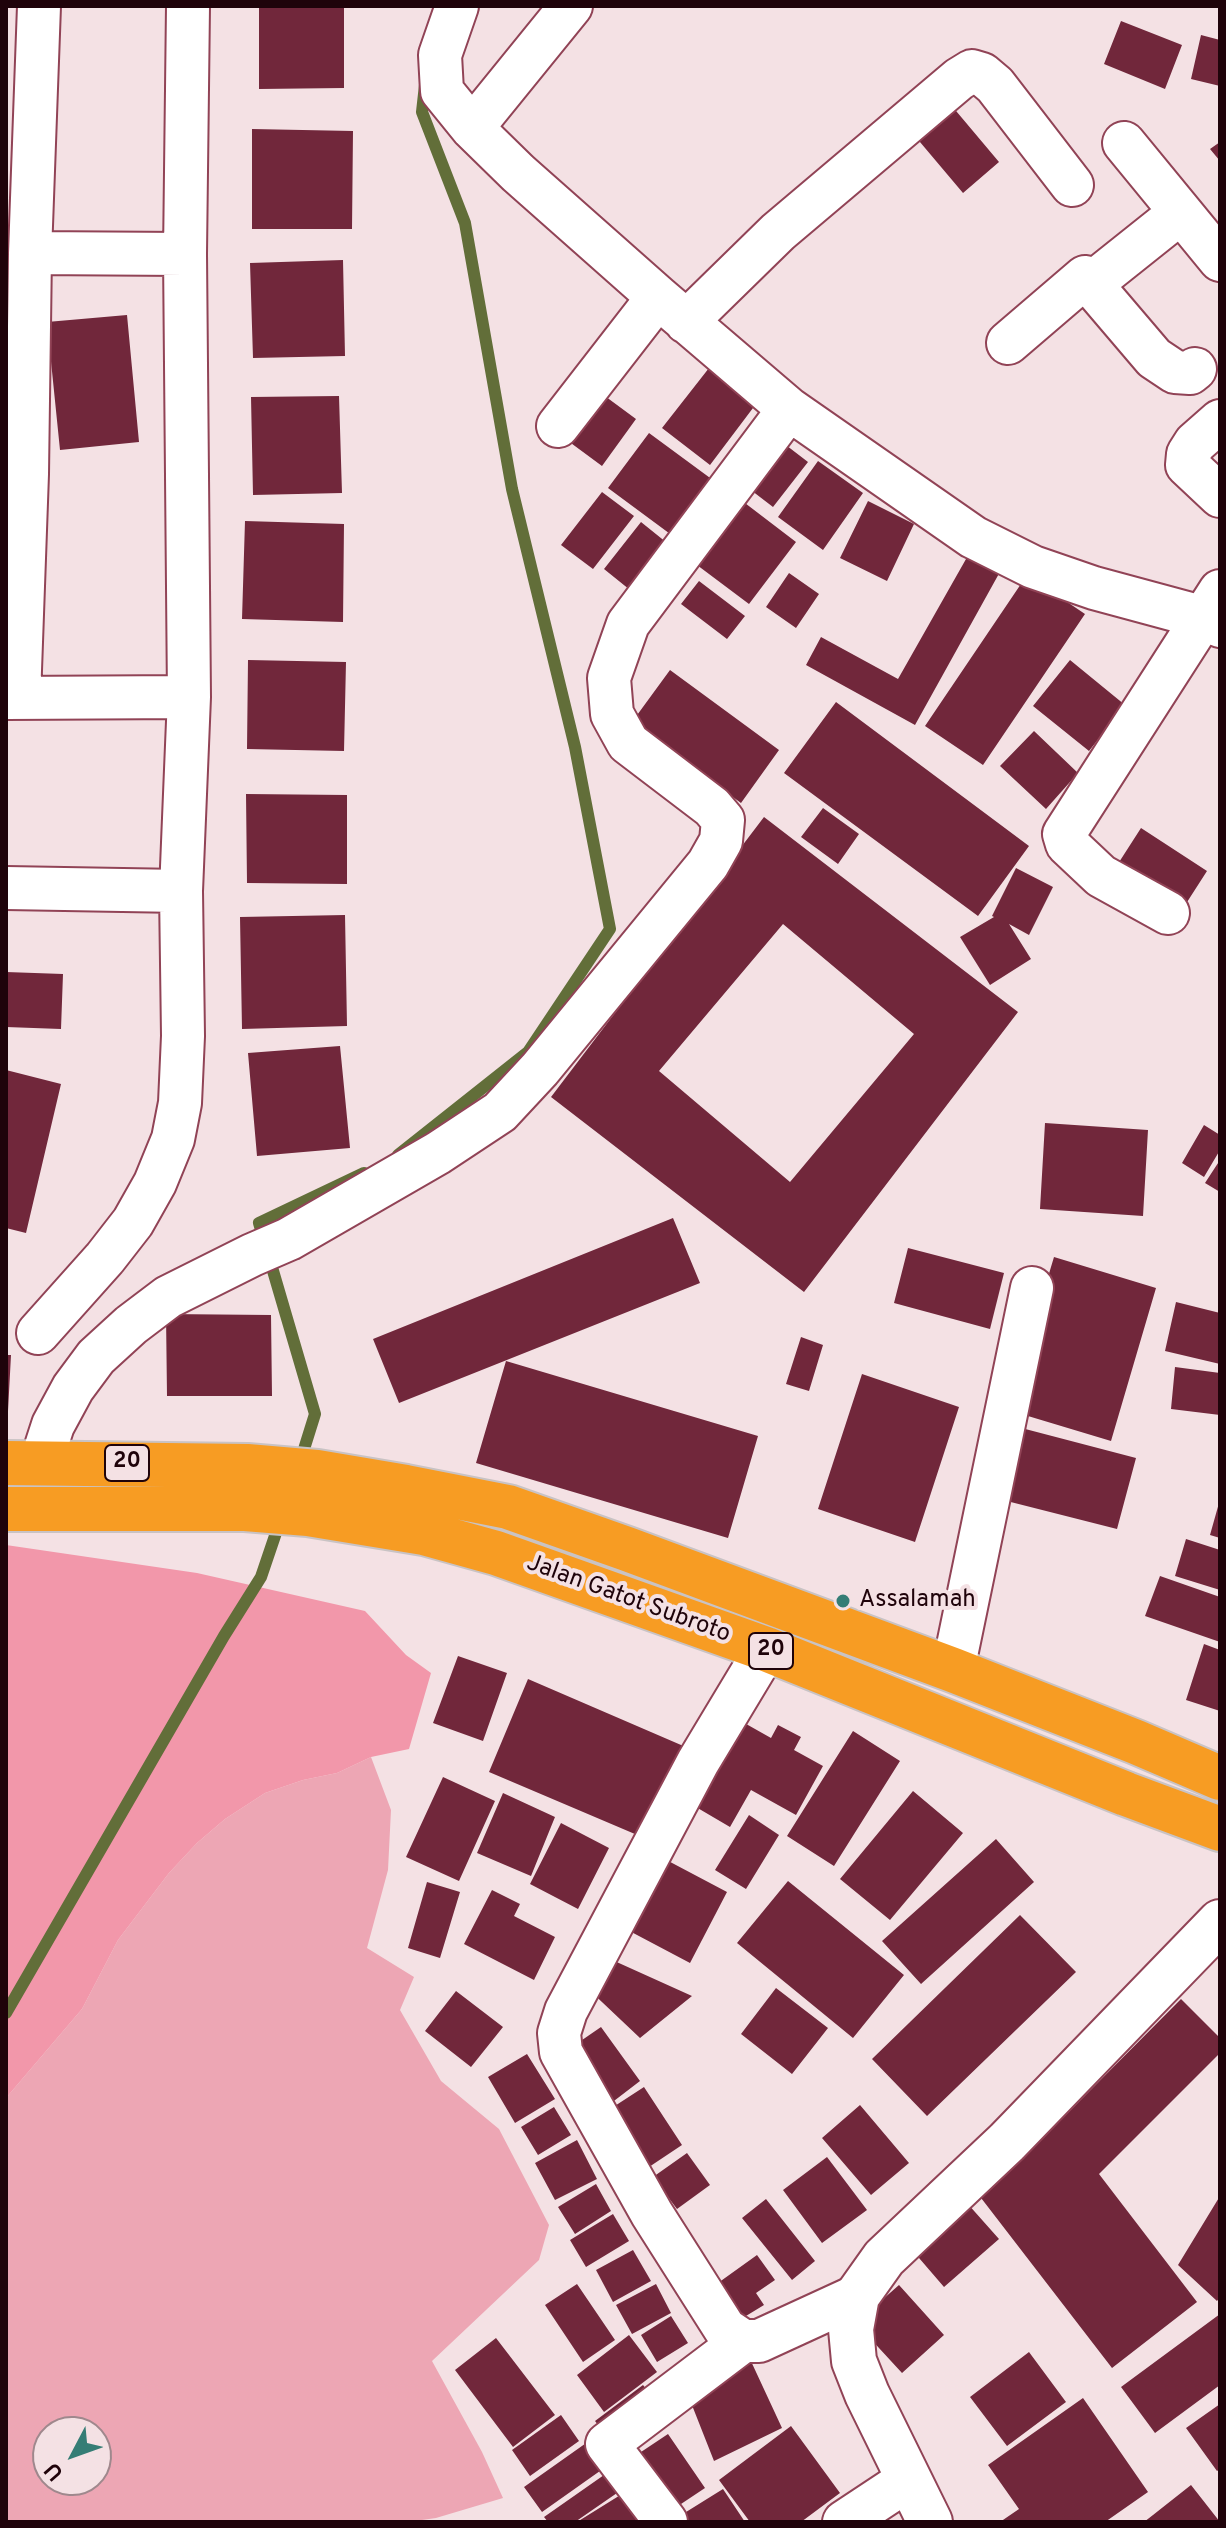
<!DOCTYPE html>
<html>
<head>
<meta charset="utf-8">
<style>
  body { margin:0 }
  #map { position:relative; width:1226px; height:2528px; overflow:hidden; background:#f4e1e4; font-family:Overpass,sans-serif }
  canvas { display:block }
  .frame { position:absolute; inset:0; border:8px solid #1f030a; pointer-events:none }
  .north { position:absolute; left:32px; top:2416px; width:80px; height:80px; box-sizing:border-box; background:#f4e1e4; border:2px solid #9f888d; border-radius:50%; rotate:229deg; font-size:22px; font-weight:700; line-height:32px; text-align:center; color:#1f030a }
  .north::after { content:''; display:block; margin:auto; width:28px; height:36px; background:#357d75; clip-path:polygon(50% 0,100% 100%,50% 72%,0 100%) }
</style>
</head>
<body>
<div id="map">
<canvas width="1226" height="2528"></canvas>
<div class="frame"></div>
<div class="north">U</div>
</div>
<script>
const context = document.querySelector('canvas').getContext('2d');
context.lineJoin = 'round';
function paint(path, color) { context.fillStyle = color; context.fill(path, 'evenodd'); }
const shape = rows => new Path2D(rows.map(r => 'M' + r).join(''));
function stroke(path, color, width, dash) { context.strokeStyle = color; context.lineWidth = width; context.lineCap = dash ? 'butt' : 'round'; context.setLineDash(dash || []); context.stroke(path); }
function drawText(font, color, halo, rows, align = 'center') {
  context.font = font + ' Overpass,sans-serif'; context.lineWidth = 8; context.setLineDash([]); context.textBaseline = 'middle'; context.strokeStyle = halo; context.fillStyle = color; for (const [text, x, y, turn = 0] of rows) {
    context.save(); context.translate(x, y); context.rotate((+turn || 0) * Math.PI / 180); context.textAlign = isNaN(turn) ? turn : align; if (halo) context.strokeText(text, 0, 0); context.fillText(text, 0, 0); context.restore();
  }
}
const green = shape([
  [371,1757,391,1810,388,1870,367,1948,414,1977,400,2010,441,2081,499,2129,549,2225,539,2260,432,2361,482,2452,503,2498,436,2518,408,2522,6,2522,6,2098,82,2009,118,1940,169,1873,197,1843,225,1819,265,1793,303,1780,337,1773],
  [48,2432,96,2432,96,2480,48,2480]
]);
const forest = shape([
  [6,1545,197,1573,365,1611,406,1655,431,1673,409,1749,371,1757,337,1773,303,1780,265,1793,225,1819,197,1843,169,1873,118,1940,82,2009,6,2098]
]);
const stream = shape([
  [398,1155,528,1052,610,929,575,747,512,489,465,223,422,112,425,85],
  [300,1462,315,1414,259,1223,364,1173],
  [6,2013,224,1636,261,1577,280,1521]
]);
const building = shape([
  [259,6,344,6,344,88,259,89],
  [1121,21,1182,45,1165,89,1104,64],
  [1201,35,1220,40,1220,86,1191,79],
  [946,99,999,162,963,193,909,129],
  [252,129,353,131,352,229,252,229],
  [1220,142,1220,161,1210,149],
  [343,260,345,356,253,358,250,263],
  [127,315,139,442,60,450,47,322],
  [709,368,756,404,710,465,662,428],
  [594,388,636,419,602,466,560,435],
  [339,396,342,493,253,495,251,397],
  [649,433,721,486,681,542,608,488],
  [778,439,808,462,773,507,743,484],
  [818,461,863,493,823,550,778,517],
  [602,492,634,516,593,569,561,545],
  [741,500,796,542,749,604,693,562],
  [868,501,914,524,887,581,840,558],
  [245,521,344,524,343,622,242,619],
  [641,522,677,551,640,598,604,569],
  [970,552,1001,570,915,725,806,665,821,637,898,679],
  [789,573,819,594,796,628,766,607],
  [1027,575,1085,614,983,765,925,726],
  [699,581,745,616,727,639,681,604],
  [248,660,346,662,344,751,247,749],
  [1070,660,1125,705,1089,751,1033,706],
  [670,670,779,750,741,803,632,722],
  [836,702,1029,846,978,916,784,773],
  [1034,731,1078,773,1046,809,1000,766],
  [246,794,347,795,347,884,247,883],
  [823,808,859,834,838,864,801,837],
  [764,817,1018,1012,804,1292,551,1097],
  [783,924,914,1034,790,1182,659,1071],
  [1141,828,1207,871,1180,913,1114,870],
  [1016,868,1053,887,1029,935,1009,924,1031,959,990,985,960,937,994,917,992,916],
  [345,915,347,1026,242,1029,240,917],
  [6,972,63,974,61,1029,6,1027],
  [340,1046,350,1148,257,1156,248,1053],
  [6,1070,61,1084,26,1233,6,1228],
  [1045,1123,1148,1130,1143,1216,1040,1209],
  [1204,1125,1220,1135,1220,1150,1204,1177,1182,1163],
  [1220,1160,1220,1192,1205,1183],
  [673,1218,700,1283,399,1403,373,1339],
  [908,1248,1004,1273,990,1329,894,1303],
  [1054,1257,1156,1288,1111,1441,1008,1410],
  [1176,1302,1220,1313,1220,1364,1165,1351],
  [166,1314,271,1315,272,1396,167,1396],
  [801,1337,823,1345,809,1391,786,1384],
  [6,1355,11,1355,8,1411,6,1411],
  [506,1361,758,1436,728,1538,476,1463],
  [1175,1367,1220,1373,1220,1415,1171,1409],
  [862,1374,959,1407,915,1542,818,1509],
  [1010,1425,1136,1458,1117,1529,991,1497],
  [1219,1503,1220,1503,1220,1538,1210,1535],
  [1186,1539,1220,1550,1220,1590,1175,1576],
  [1160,1576,1220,1597,1220,1642,1145,1616],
  [1204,1644,1220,1650,1220,1711,1186,1700],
  [458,1656,507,1673,483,1741,433,1723],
  [528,1679,688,1748,649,1840,489,1772],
  [732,1716,771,1738,778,1725,801,1737,794,1750,823,1766,796,1815,751,1790,730,1827,684,1800],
  [853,1731,900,1761,834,1866,787,1836],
  [443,1777,495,1801,459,1881,406,1857],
  [913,1791,963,1833,890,1920,840,1879],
  [503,1793,555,1817,531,1876,477,1853],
  [749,1815,779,1835,746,1889,715,1870],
  [561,1823,609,1848,578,1909,530,1884],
  [996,1839,1034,1882,921,1984,882,1941],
  [657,1855,727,1892,690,1963,620,1926],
  [788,1881,904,1975,853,2038,737,1943],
  [427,1882,460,1892,440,1958,408,1948],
  [492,1890,520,1904,514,1916,555,1937,534,1980,464,1944],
  [1020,1915,1076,1972,927,2116,872,2059],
  [610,1959,692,1996,640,2038,584,1985],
  [776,1988,828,2028,792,2074,741,2034],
  [456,1991,503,2027,471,2067,425,2031],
  [1181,1999,1220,2038,1220,2053,1099,2174,1197,2302,1112,2368,978,2194,1015,2166],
  [601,2027,640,2081,610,2104,569,2049],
  [527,2054,555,2099,515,2123,488,2077],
  [644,2087,682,2145,643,2171,604,2113],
  [860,2105,909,2163,871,2195,822,2138],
  [554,2107,571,2135,538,2155,521,2127],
  [577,2140,597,2179,555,2200,535,2163],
  [687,2153,710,2185,677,2209,653,2177],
  [827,2157,867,2210,822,2243,783,2190],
  [596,2184,611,2211,575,2234,558,2207],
  [1220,2196,1220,2297,1217,2301,1178,2265],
  [766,2199,815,2261,792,2280,742,2218],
  [967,2203,999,2239,944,2287,913,2251],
  [613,2214,629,2241,586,2267,570,2240],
  [633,2250,651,2281,613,2302,596,2270],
  [757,2255,775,2280,756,2293,764,2305,741,2319,718,2283],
  [577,2284,615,2340,583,2362,545,2305],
  [656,2284,671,2313,632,2334,616,2305],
  [899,2285,944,2335,902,2373,856,2323],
  [1220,2314,1220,2385,1155,2433,1121,2387],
  [671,2316,688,2343,657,2362,641,2335],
  [629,2335,657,2372,604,2412,577,2375],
  [496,2338,555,2415,513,2447,455,2370],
  [743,2344,782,2428,714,2461,686,2390],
  [1029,2352,1066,2402,1007,2446,970,2397],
  [643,2385,658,2403,610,2440,595,2421],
  [1083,2398,1148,2492,1105,2522,1000,2522,1019,2509,988,2465],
  [1220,2404,1220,2469,1217,2471,1186,2428],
  [561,2415,579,2441,530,2476,512,2450],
  [791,2426,840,2493,801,2522,750,2522,719,2480],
  [668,2434,705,2488,669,2512,632,2458],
  [589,2441,607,2466,542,2512,524,2487],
  [604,2475,617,2493,575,2522,548,2522,544,2517],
  [1191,2485,1220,2522,1144,2522,1153,2515],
  [723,2489,745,2522,670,2522],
  [622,2494,639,2522,577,2522]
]);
const street = shape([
  [457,6,440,55,442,91,472,128,518,173,658,297,789,409,973,537,1033,567,1094,588,1205,618,1220,626],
  [472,128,571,6],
  [1124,143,1220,260],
  [30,253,185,254],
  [1091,284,1180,213],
  [686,322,778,232,959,79,972,71,982,74,995,85,1072,185],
  [1008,343,1085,277,1154,358,1175,372,1190,373,1195,369],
  [1220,421,1195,443,1188,454,1187,465,1220,496],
  [558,426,658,297],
  [6,698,189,697,185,254,188,6],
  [19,698,27,474,30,253,39,6],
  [6,888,181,891,183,1036,180,1103,173,1139,155,1183,133,1222,105,1258,38,1333],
  [181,891,189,697],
  [1168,913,1101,876,1067,844,1064,834,1220,591],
  [41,1462,53,1425,73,1388,96,1357,131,1325,168,1297,252,1255,289,1239,438,1153,500,1112,540,1069,708,864,721,841,723,820,712,807,628,743,612,714,609,678,628,624,789,409],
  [766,1649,698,1762,566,2011,559,2033,561,2052,652,2214,725,2329,743,2341,759,2341,857,2296],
  [953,1670,1032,1288],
  [666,2522,607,2444,743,2341],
  [844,2522,909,2479]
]);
const secondary = shape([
  [930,2522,867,2394,854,2361,851,2329,857,2296,884,2258,1007,2142,1220,1922]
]);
const highway = shape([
  [6,1463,247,1466,317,1472,406,1487,508,1507,627,1549,953,1670,1136,1742,1220,1778],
  [6,1509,245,1509,308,1514,424,1533,496,1553,766,1649,1126,1794,1220,1829]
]);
const markers = [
  [843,1601,8,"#357d75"]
];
const shields = [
  [127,1463,44],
  [771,1651,44]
];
const shieldNames = [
  ["20",127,1463],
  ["20",771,1651]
];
const streetNames = [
  ["Jalan Gatot Subroto",628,1600,20]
];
const poiNames = [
  ["Assalamah",859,1601]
];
paint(green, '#eda6b4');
paint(forest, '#f297aa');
stroke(stream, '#626e39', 12);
paint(building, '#71273b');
stroke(street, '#914356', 46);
stroke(secondary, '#914356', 48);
stroke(highway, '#c9c3c4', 48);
stroke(street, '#fff', 42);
stroke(secondary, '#fff', 44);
stroke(highway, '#f79c23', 44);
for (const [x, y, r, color] of markers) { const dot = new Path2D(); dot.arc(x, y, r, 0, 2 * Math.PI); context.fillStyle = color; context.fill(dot); stroke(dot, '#f4e1e4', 3); }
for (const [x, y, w] of shields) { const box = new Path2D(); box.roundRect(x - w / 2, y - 18, w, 36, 6); context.fillStyle = '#f4e1e4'; context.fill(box); stroke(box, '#1f030a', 2); }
drawText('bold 22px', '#1f030a', null, shieldNames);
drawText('24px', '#1f030a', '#f4e1e4', streetNames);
drawText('24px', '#1f030a', '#f4e1e4', poiNames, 'left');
</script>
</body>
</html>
